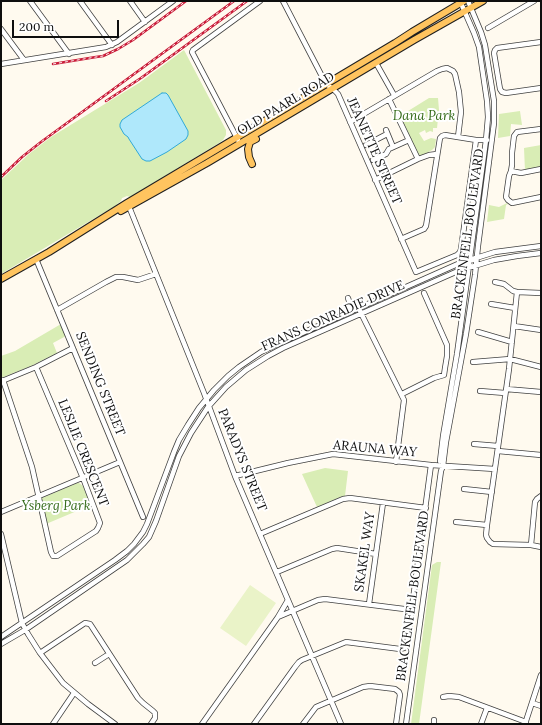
<!DOCTYPE html>
<html>
<head>
<meta charset="utf-8">
<style>
  body { margin:0 }
  #map { position:relative; width:542px; height:725px; overflow:hidden; background:#fffaef; font-family:Lora,serif }
  canvas { display:block }
  .frame { position:absolute; inset:0; border:2px solid #0e0e0e; pointer-events:none }
  .scale { position:absolute; left:12px; top:20px; width:107px; height:18px; box-sizing:border-box; border:2px solid #0e0e0e; border-top:0; padding-left:5px; font-size:12px; line-height:14px; white-space:nowrap; color:#0e0e0e; -webkit-text-stroke:3px #fff; paint-order:stroke }
</style>
</head>
<body>
<div id="map">
<canvas width="542" height="725"></canvas>
<div class="frame"></div>
<div class="scale">200 m</div>
</div>
<script>
const context = document.querySelector('canvas').getContext('2d');
context.lineJoin = 'round';
function paint(path, color) { context.fillStyle = color; context.fill(path, 'evenodd'); }
const shape = rows => new Path2D(rows.map(r => 'M' + r).join(''));
function stroke(path, color, width, dash) { context.strokeStyle = color; context.lineWidth = width; context.lineCap = dash ? 'butt' : 'round'; context.setLineDash(dash || []); context.stroke(path); }
function drawText(font, color, halo, rows, align = 'center') {
  context.font = font + ' Lora,serif'; context.lineWidth = 4; context.setLineDash([]); context.textBaseline = 'middle'; context.strokeStyle = halo; context.fillStyle = color; for (const [text, x, y, turn = 0] of rows) {
    context.save(); context.translate(x, y); context.rotate((+turn || 0) * Math.PI / 180); context.textAlign = isNaN(turn) ? turn : align; if (halo) context.strokeText(text, 0, 0); context.fillText(text, 0, 0); context.restore();
  }
}
const green = shape([
  [184,50,226,130,226,135,223,140,219,143,130,197,127,196,122,198,121,201,115,206,1,274,1,180,29,154,51,137,139,83],
  [429,98,438,98,439,110,437,128,433,128,433,132,430,131,426,133,425,130,419,133,424,141,431,138,436,139,435,147,432,150,423,155,420,155,417,153,400,116],
  [520,111,522,125,511,124,510,136,498,138,499,114],
  [541,145,541,167,525,171,524,148],
  [507,203,508,204,506,205,504,219,487,222,489,205,499,207],
  [61,324,66,336,53,343,57,353,31,366,1,378,1,356,15,351],
  [325,468,348,471,345,496,343,496,317,507,302,474],
  [77,483,79,483,83,486,91,505,46,524,41,499,42,498],
  [437,562,441,562,419,724,411,724,432,565]
]);
const pitch = shape([
  [250,585,276,603,246,646,220,628]
]);
const water = shape([
  [162,93,166,93,168,95,188,131,188,135,186,139,167,152,150,161,146,161,142,159,129,139,128,137,124,134,120,127,120,124,122,120,162,93]
]);
const minor = shape([
  [30,1,69,54],
  [80,1,112,45],
  [130,1,145,22],
  [283,1,326,84,333,89,338,94,416,272,457,255,460,252,461,249,476,140],
  [488,28,534,1],
  [1,29,24,60],
  [541,42,497,48,495,50,494,53,500,89,502,92,506,93,541,88],
  [376,63,394,95],
  [1,64,106,47,117,42,173,1],
  [389,99,418,159],
  [350,122,437,71,442,69,447,68,453,71,455,74,459,92,461,112,458,137],
  [541,129,517,132,514,136,512,153,512,165,511,171,509,176,506,197,508,200,512,203,541,197],
  [386,130,393,147],
  [238,140,192,52,193,50,260,1],
  [366,145,387,134],
  [373,160,386,154,389,149,409,140],
  [511,171,521,173,541,169],
  [375,180,418,159,429,155,437,154],
  [128,204,204,393,235,476,341,724],
  [401,239,424,229,426,226,440,138,442,136,445,135,476,140,487,140],
  [36,259,143,517],
  [495,282,504,284,513,291,517,292,541,293],
  [517,292,509,369,487,525,486,535,487,538,490,542,493,544,531,545,541,547],
  [348,298,350,304,349,312],
  [491,304,515,308],
  [358,307,404,400,396,462],
  [57,310,106,282,116,277,123,277,138,280,156,274],
  [514,326,541,330],
  [478,332,512,342],
  [473,362,510,359,541,367],
  [3,380,32,467,51,552,53,556,57,556,96,531,98,528,100,523,83,478,36,367],
  [2,381,36,367,73,348],
  [506,389,541,392],
  [480,391,505,393],
  [402,394,434,378,444,375,445,368,447,356,447,345,424,293],
  [474,444,498,446],
  [498,451,541,455],
  [440,461,443,436,457,354,486,140,488,117,487,101,479,47,474,33,460,1],
  [235,476,288,463,333,454,431,465,495,469],
  [464,489,492,492],
  [1,512,120,462],
  [456,522,487,525],
  [1,534,22,623,28,634,40,653,63,683,88,704,115,724],
  [260,534,343,499,350,498,426,508],
  [531,545,535,502,537,499,541,496],
  [277,572,332,549,337,548,376,554],
  [369,604,383,503],
  [278,617,318,600,325,599,412,610],
  [1,637,115,560,127,551,134,544,143,532,147,524,174,452,179,440,188,425,199,408,214,390,228,376,239,367,261,352,273,346,460,263,495,252,541,246],
  [1,644,25,630,127,560,143,544,149,537,156,521,179,456,191,433,208,407,226,387,246,370,268,356,283,348,458,271,494,260,517,256,541,253],
  [40,653,85,623,90,624,92,627,138,698,143,703,153,711,155,713,155,718,151,724],
  [95,663,109,654],
  [443,697,449,696,459,697,526,722],
  [532,703,541,706],
  [53,724,74,693],
  [202,724,278,617,288,600],
  [254,724,295,667,299,662,302,660,346,642,400,649,404,648,406,647,407,644,431,465],
  [303,724,316,707,363,687,370,686,395,689,399,692,400,695,396,724],
  [406,724,441,471,443,466,446,442,466,334,475,275,478,246,494,123,494,101,485,45,481,32,468,1],
  [434,724,434,720],
  [481,724,487,708],
  [525,724,541,675]
]);
const major = shape([
  [252,164,249,157,248,149,250,142,256,139],
  [121,211,207,163,414,40,483,1],
  [1,279,49,252,127,203,395,43,412,32,464,1]
]);
const rail = shape([
  [53,64,96,57,103,56,118,49,133,40,186,1],
  [106,101,141,78,247,1],
  [1,177,22,157,41,142,234,1]
]);
const streetNames = [
  ["OLD PAARL ROAD",286,104,-31],
  ["JEANETTE STREET",374,151,66],
  ["BRACKENFELL BOULEVARD",468,234,-82],
  ["FRANS CONRADIE DRIVE",333,316,-24],
  ["SENDING STREET",100,384,68],
  ["ARAUNA WAY",375,449,5],
  ["LESLIE CRESCENT",83,453,68],
  ["PARADYS STREET",242,460,68],
  ["SKAKEL WAY",365,552,-82],
  ["BRACKENFELL BOULEVARD",413,596,-82]
];
const parkNames = [
  ["Dana Park",424,116],
  ["Ysberg Park",56,506]
];
paint(green, '#d9edb5');
paint(pitch, '#eaf3c8');
paint(water, '#afe8fb');
stroke(water, '#30a9d8', 1);
stroke(minor, '#414141', 6);
stroke(major, '#1f1f1f', 8);
stroke(minor, '#fff', 4.5);
stroke(major, '#ffc45f', 6);
stroke(rail, '#c91b38', 2.5);
stroke(rail, '#fff', 1, [3]);
drawText('13px', '#0e0e0e', '#fff', streetNames);
drawText('italic 13px', '#346b19', '#fff', parkNames);
</script>
</body>
</html>
